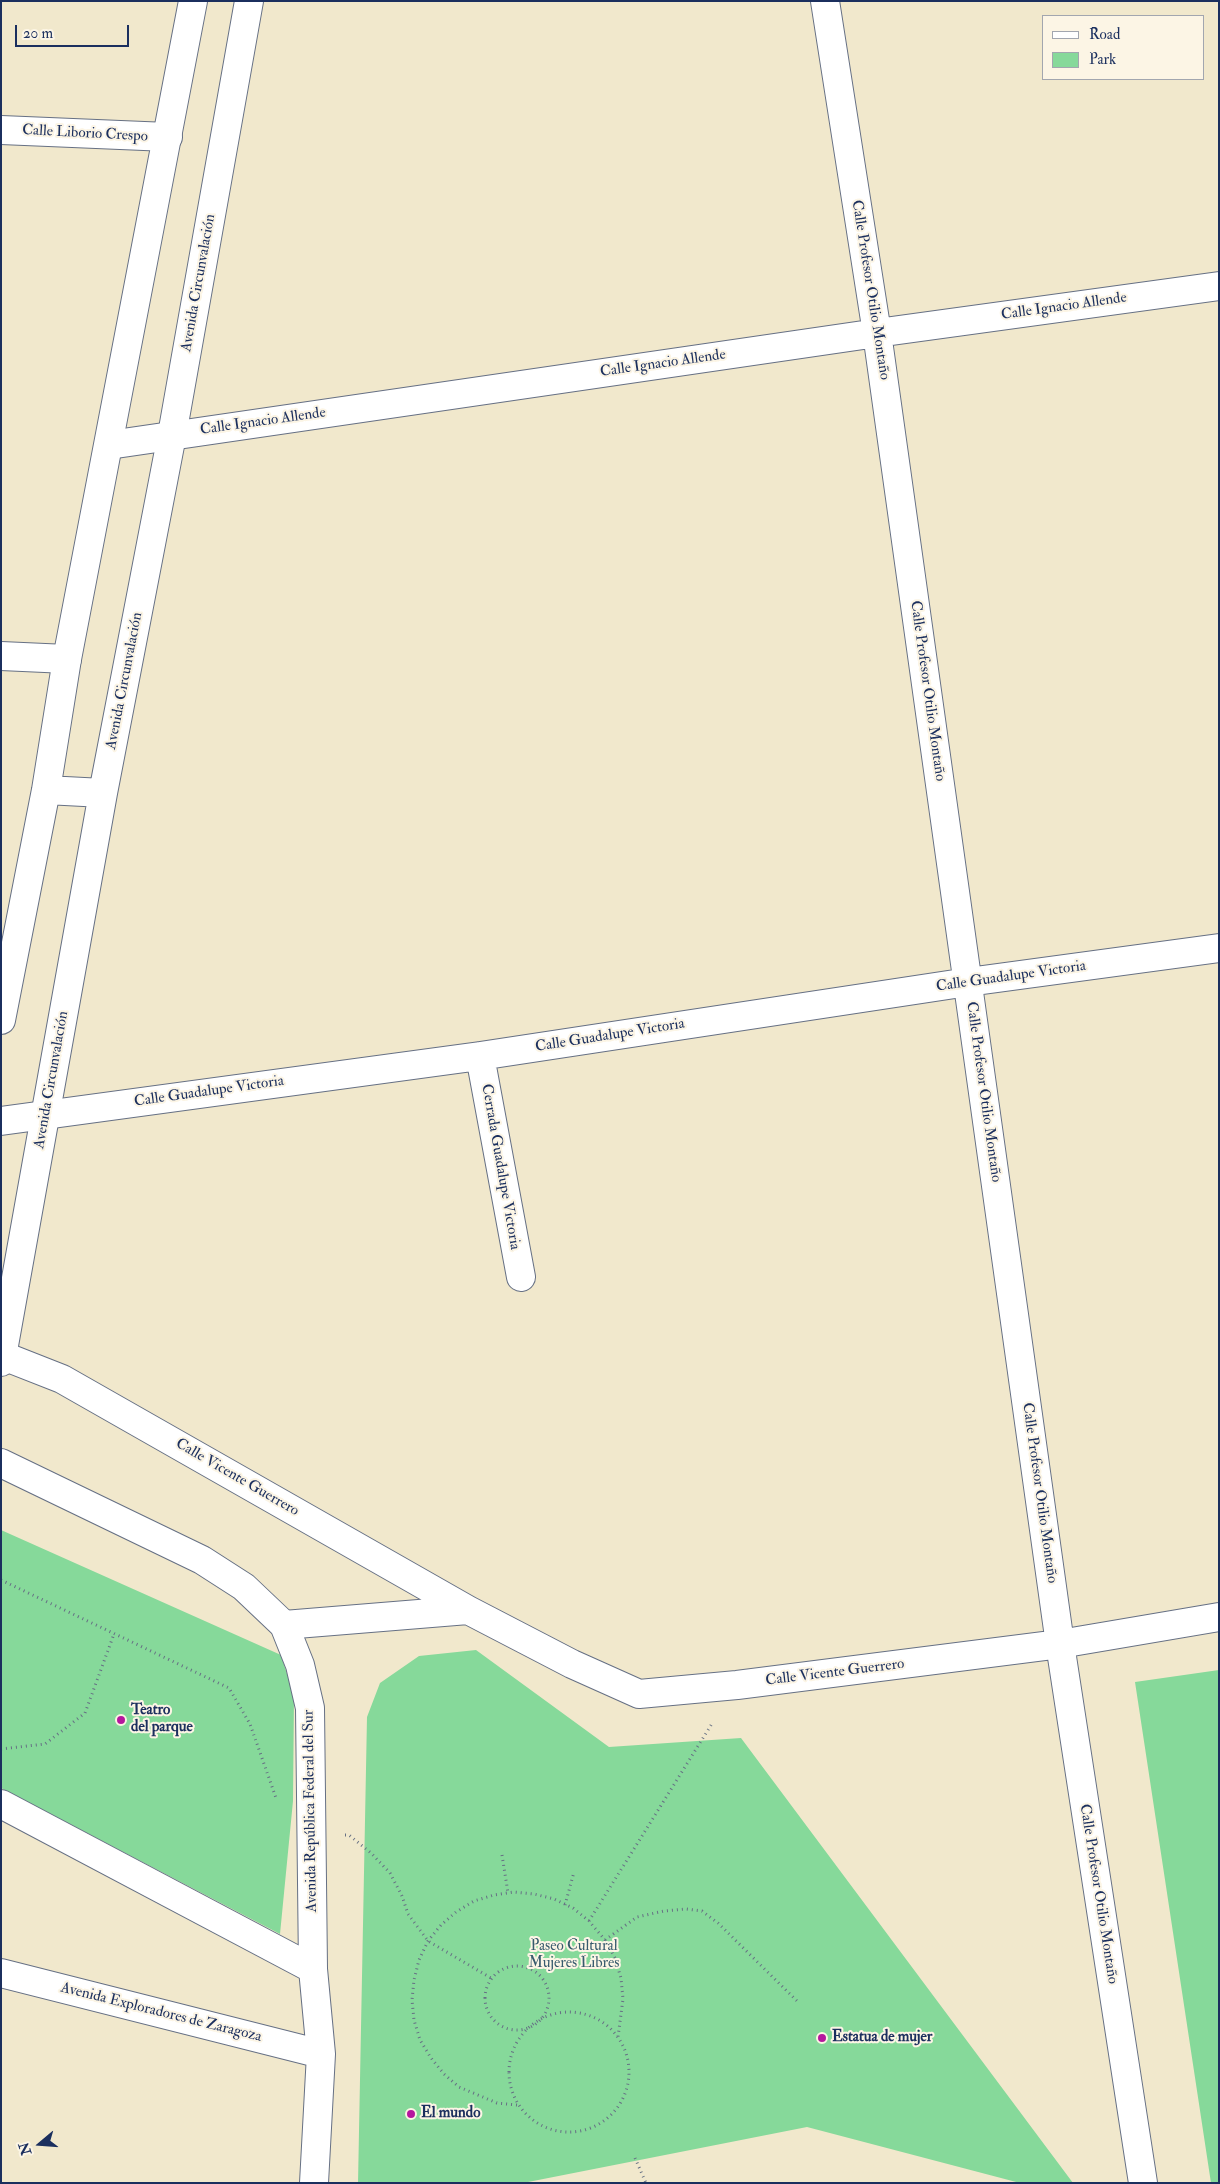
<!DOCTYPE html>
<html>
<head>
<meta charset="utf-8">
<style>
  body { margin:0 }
  #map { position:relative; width:1220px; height:2184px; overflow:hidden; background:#f1e8cc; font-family:"IM FELL Double Pica",serif }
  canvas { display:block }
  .frame { position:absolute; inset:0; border:2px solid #1b2f5e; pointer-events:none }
  .legend { position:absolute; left:1042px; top:15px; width:162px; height:65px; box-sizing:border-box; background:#fcf5e5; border:1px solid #a2a6af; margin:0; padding:6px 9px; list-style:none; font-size:15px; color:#1b2f5e }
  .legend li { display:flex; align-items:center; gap:10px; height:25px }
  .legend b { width:25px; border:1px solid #a2a6af }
  .north { position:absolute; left:15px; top:2119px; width:50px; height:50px; -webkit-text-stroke:4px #fcf5e5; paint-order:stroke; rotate:252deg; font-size:14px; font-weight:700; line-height:20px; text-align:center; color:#1b2f5e }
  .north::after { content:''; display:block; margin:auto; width:18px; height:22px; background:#1b2f5e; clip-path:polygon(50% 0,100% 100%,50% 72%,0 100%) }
  .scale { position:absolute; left:15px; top:25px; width:114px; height:22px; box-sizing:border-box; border:2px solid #1b2f5e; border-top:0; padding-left:6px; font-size:15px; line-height:18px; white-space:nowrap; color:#1b2f5e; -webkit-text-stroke:4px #fcf5e5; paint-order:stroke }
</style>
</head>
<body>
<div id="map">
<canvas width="1220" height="2184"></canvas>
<div class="frame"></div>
<ul class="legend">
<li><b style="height:6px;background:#fff"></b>Road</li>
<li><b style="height:14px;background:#86d99a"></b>Park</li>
</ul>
<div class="north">N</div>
<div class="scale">20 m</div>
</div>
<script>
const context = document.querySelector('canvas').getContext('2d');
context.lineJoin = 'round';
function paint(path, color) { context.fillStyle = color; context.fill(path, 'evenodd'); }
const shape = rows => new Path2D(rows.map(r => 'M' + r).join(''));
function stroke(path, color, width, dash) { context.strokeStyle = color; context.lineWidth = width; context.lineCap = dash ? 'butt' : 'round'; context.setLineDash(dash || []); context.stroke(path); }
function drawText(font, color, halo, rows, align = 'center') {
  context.font = font + ' "IM FELL Double Pica",serif'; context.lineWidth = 4; context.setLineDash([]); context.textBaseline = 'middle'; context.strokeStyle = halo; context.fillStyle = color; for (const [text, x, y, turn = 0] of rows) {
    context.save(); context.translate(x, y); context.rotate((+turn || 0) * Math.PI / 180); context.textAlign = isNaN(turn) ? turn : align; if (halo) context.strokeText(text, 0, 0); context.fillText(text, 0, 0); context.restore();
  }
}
const green = shape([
  [1,1530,281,1655,294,1696,293,1801,280,1934,1,1788],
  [476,1650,609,1747,741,1738,1073,2183,1020,2183,807,2127,523,2183,358,2183,367,1717,380,1683,419,1656],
  [1219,1670,1219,2183,1211,2183,1135,1682]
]);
const path = shape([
  [1,1580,229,1688,250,1724,276,1798],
  [1,1749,45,1744,85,1713,114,1634],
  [345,1835,349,1835,371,1853,390,1873,402,1896,408,1914,428,1941,491,1978],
  [502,1855,508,1893],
  [565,1905,574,1872],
  [589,1921,713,1722],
  [605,1940,637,1917,664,1911,686,1909,702,1911,718,1923,797,2001],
  '485 1998a32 32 0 1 1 64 0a32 32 0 1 1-64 0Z',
  '509 2072a60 60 0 1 1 120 0a60 60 0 1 1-120 0Z',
  [517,2105,497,2103,459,2087,444,2074,431,2058,420,2040,414,2020,412,2000,414,1980,419,1960,428,1941,441,1925,456,1912,474,1901,494,1895,514,1892,534,1894,554,1899,573,1908,589,1921,605,1940,615,1958,621,1978,623,1999,618,2037],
  [635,2158,646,2183]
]);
const street = shape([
  [825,1,877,333,1060,1644,1143,2183],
  [1,130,168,137],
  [109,445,877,333,1219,286],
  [1,656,67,659],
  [480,1056,521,1277],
  [1,1121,480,1056,968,982,1219,948],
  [1,1355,62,1379,468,1610,572,1664,639,1694,737,1685,1060,1644,1219,1617],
  [284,1625,468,1610]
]);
const secondary = shape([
  [46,790,103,793],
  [1,1020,46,790,67,659,193,1],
  [1,1362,103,793,172,435,249,1],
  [1,1463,202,1560,244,1587,284,1625,300,1665,310,1708,313,1969,321,2054,314,2183],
  [1,1804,313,1969],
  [1,1973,321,2054]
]);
const markers = [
  [121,1720,5,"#b5179e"],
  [822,2038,5,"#b5179e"],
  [411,2114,5,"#b5179e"]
];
const streetNames = [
  ["Calle Liborio Crespo",85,134,3],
  ["Avenida Circunvalación",199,283,-80],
  ["Calle Profesor Otilio Montaño",870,290,81],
  ["Calle Ignacio Allende",1064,307,-8],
  ["Calle Ignacio Allende",663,364,-8],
  ["Calle Ignacio Allende",263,422,-8],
  ["Avenida Circunvalación",125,681,-79],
  ["Calle Profesor Otilio Montaño",927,691,82],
  ["Calle Guadalupe Victoria",1011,977,-8],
  ["Calle Guadalupe Victoria",610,1036,-9],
  ["Avenida Circunvalación",52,1080,-80],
  ["Calle Guadalupe Victoria",209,1092,-8],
  ["Calle Profesor Otilio Montaño",983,1092,82],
  ["Cerrada Guadalupe Victoria",500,1167,80],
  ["Calle Vicente Guerrero",237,1478,30],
  ["Calle Profesor Otilio Montaño",1039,1493,82],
  ["Calle Vicente Guerrero",835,1673,-7],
  ["Avenida República Federal del Sur",311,1811,-91],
  ["Calle Profesor Otilio Montaño",1098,1894,81],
  ["Avenida Exploradores de Zaragoza",161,2013,14]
];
const poiNames = [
  ["Teatro",131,1711],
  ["del parque",131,1728],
  ["Estatua de mujer",832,2038],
  ["El mundo",421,2114]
];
const parkNames = [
  ["Paseo Cultural",574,1947],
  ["Mujeres Libres",574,1964]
];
paint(green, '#86d99a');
stroke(street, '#667084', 30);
stroke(secondary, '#667084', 30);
stroke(path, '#667084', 3, [1, 4]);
stroke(street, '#fff', 28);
stroke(secondary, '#fff', 28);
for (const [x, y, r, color] of markers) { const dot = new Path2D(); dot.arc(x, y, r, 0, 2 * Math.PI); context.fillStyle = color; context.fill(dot); stroke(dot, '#fcf5e5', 2); }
drawText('15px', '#1b2f5e', '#fcf5e5', streetNames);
drawText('bold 15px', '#1b2f5e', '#fcf5e5', poiNames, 'left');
drawText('15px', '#365a6d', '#fcf5e5', parkNames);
</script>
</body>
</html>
